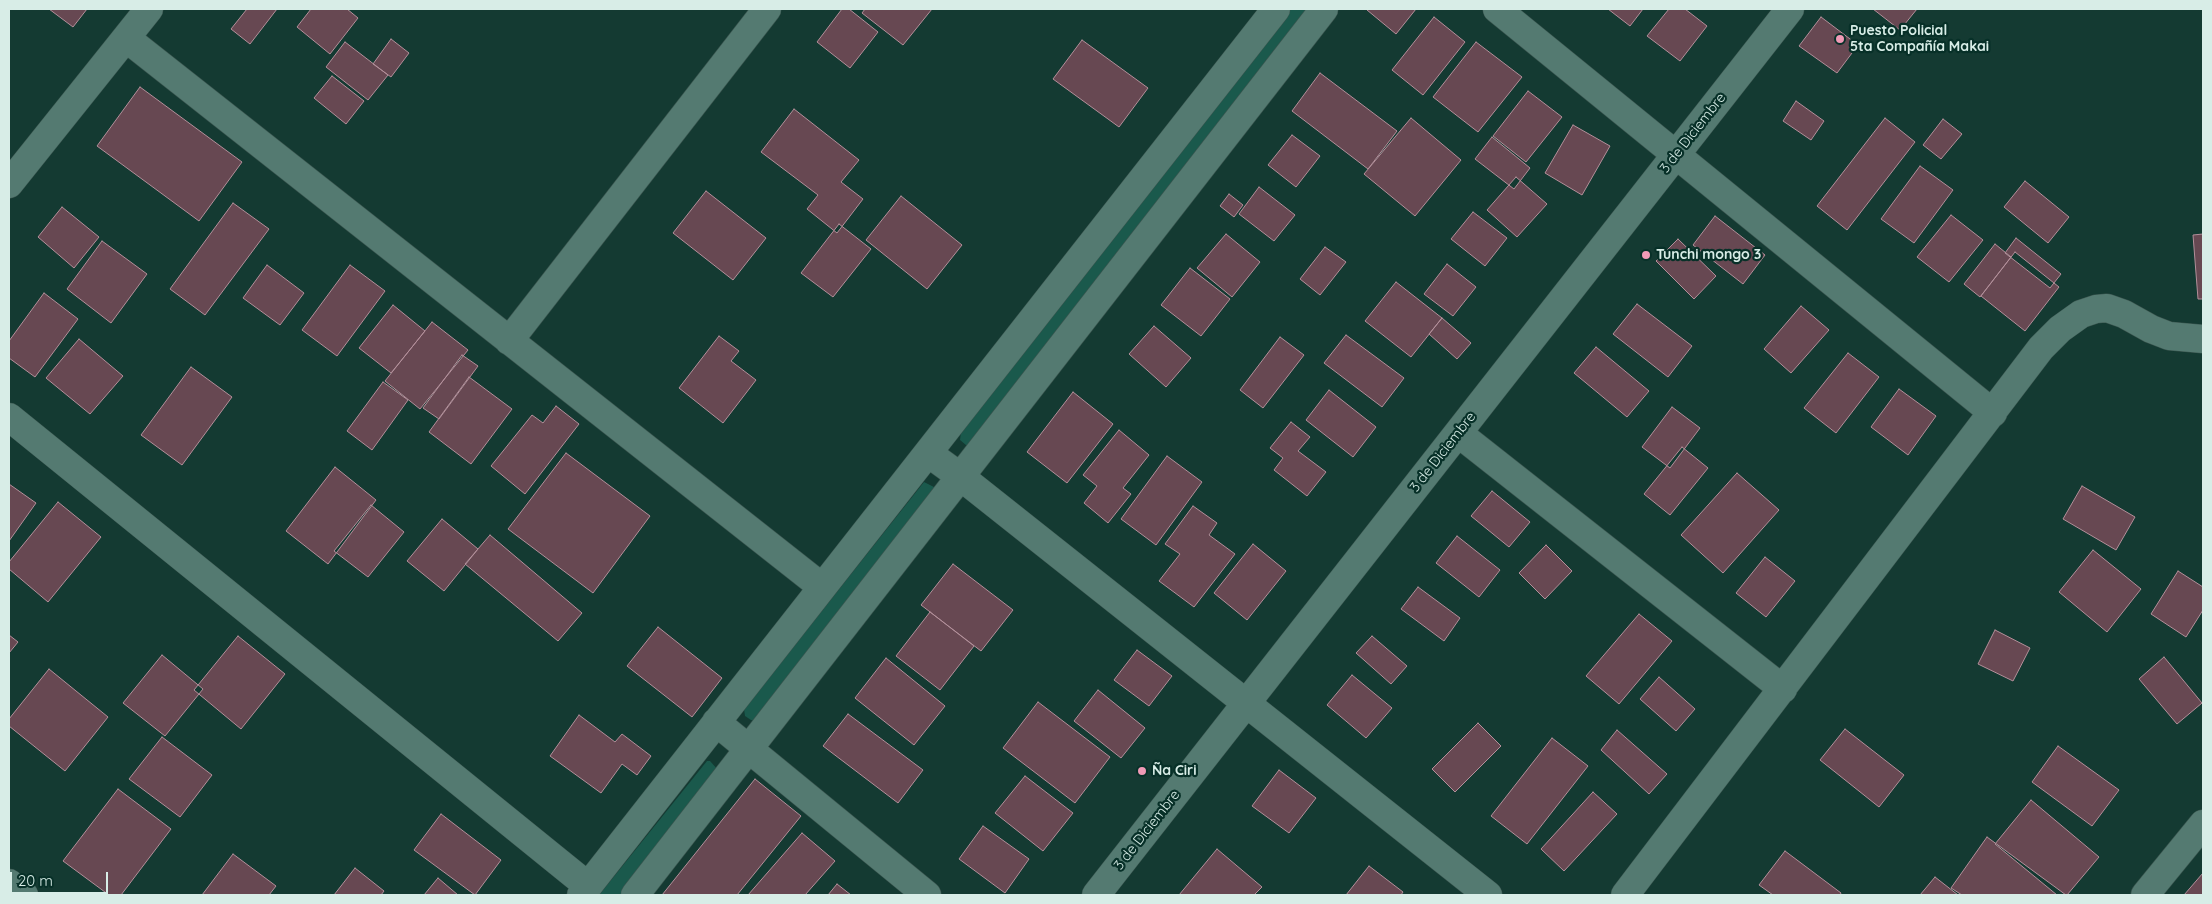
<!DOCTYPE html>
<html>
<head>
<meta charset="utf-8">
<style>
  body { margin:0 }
  #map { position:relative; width:2212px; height:904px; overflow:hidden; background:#143a32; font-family:Quicksand,sans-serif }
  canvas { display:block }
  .frame { position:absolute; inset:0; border:10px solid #d8ede7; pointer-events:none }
  .scale { position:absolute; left:10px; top:872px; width:98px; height:22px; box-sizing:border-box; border:2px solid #d8ede7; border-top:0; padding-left:6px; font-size:15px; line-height:18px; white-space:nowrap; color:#d8ede7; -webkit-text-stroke:4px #073028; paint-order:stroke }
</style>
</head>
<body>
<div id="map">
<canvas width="2212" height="904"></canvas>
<div class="frame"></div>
<div class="scale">20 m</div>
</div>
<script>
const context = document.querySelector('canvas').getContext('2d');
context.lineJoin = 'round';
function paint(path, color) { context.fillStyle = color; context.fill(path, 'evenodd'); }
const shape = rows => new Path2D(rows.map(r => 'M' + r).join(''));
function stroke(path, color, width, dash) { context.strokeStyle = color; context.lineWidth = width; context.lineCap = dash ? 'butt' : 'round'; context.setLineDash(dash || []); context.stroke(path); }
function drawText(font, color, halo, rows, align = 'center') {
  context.font = font + ' Quicksand,sans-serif'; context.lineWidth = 4.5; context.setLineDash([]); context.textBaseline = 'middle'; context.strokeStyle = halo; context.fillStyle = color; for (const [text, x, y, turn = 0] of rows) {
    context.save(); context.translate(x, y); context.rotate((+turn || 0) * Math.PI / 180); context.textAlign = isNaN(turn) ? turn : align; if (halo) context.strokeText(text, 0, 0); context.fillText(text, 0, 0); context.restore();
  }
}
const green = shape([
  [1291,9,1314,9,970,445,966,445,960,440,961,432],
  [924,482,934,487,935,491,754,721,751,720,745,716,744,709],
  [707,761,710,761,718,770,621,895,599,895]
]);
const building = shape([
  [49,9,87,9,73,27,49,9],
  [247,9,277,9,250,44,231,29,247,9],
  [311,9,347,9,358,18,330,54,297,27,311,9],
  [842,9,849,9,878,32,850,68,817,42,842,9],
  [865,9,932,9,903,45,862,13,865,9],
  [1368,9,1416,9,1396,34,1367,10,1368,9],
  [1608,9,1643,9,1630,26,1608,9],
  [1669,9,1685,9,1707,26,1680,61,1647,36,1669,9],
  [1873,9,1917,9,1900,30,1873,9],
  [1434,17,1465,42,1423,95,1392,70,1434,17],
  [1821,17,1858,45,1837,73,1799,46,1821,17],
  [391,39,409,53,391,77,373,64,391,39],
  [1082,40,1148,88,1119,127,1053,79,1082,40],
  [345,42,388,75,368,100,326,67,345,42],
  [1476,42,1522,77,1478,132,1433,97,1476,42],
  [1320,73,1397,131,1368,169,1292,111,1320,73],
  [332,76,364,101,346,124,314,98,332,76],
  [140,87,242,162,199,221,97,146,140,87],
  [1528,91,1562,117,1526,162,1493,136,1528,91],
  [1796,101,1824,121,1811,140,1783,121,1796,101],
  [794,109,859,160,841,182,863,199,837,233,807,209,818,195,761,152,794,109],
  [1411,118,1461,160,1415,216,1364,174,1411,118],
  [1885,118,1915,142,1847,230,1817,206,1885,118],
  [1943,119,1962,134,1941,159,1923,145,1943,119],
  [1573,125,1610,146,1582,195,1545,173,1573,125],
  [1292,135,1320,156,1296,187,1268,165,1292,135],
  [1492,137,1530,168,1514,189,1475,159,1492,137],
  [1920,166,1953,190,1914,243,1881,219,1920,166],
  [1516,177,1547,204,1517,237,1487,210,1516,177],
  [2025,181,2069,217,2048,243,2004,207,2025,181],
  [1259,187,1295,215,1274,241,1239,214,1259,187],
  [706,191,766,238,733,280,673,233,706,191],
  [1229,194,1243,205,1234,217,1220,206,1229,194],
  [901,196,962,245,927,289,866,240,901,196],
  [233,203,269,229,205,315,170,289,233,203],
  [62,207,99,237,74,268,38,237,62,207],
  [1473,212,1507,238,1485,266,1451,239,1473,212],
  [1951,215,1983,240,1949,282,1917,257,1951,215],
  [1715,216,1765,255,1743,284,1693,245,1715,216],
  [839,224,871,249,833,297,801,273,839,224],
  [1226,234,1260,262,1232,297,1197,268,1226,234],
  [2203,234,2203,299,2198,299,2193,235,2203,234],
  [2016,238,2061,274,2050,288,2005,253,2016,238],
  [1678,239,1716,276,1694,299,1656,261,1678,239],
  [102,241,147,274,111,323,67,289,102,241],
  [1995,244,2011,257,1980,297,1964,284,1995,244],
  [1325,247,1346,262,1320,295,1300,279,1325,247],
  [2015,252,2059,287,2025,331,1981,296,2015,252],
  [1447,264,1476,287,1453,316,1424,294,1447,264],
  [267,265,304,293,280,325,243,298,267,265],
  [350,265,385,291,337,356,302,330,350,265],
  [1190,268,1230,299,1201,336,1161,305,1190,268],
  [1396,282,1442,318,1411,357,1365,321,1396,282],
  [44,293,78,319,35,377,9,358,9,341,44,293],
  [1637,304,1692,346,1668,377,1613,334,1637,304],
  [393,305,425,331,391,373,359,348,393,305],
  [1801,306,1829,330,1791,373,1764,349,1801,306],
  [1442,318,1471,343,1457,359,1429,334,1442,318],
  [432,322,468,350,420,409,385,381,432,322],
  [1154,326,1191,358,1166,387,1129,354,1154,326],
  [1346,335,1404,378,1382,407,1324,363,1346,335],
  [719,336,739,351,731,361,756,380,723,423,679,388,719,336],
  [1280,337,1304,355,1263,408,1240,390,1280,337],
  [79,339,123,376,90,414,46,378,79,339],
  [1596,347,1649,391,1627,417,1574,373,1596,347],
  [1848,353,1879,377,1836,433,1804,408,1848,353],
  [462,355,478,366,439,419,423,408,462,355],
  [191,367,232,397,182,465,141,435,191,367],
  [469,377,512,409,471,464,429,432,469,377],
  [383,382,408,400,372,450,347,431,383,382],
  [1899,389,1936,416,1908,455,1871,427,1899,389],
  [1329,390,1376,427,1353,457,1306,420,1329,390],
  [1073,392,1113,424,1067,483,1027,452,1073,392],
  [556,406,579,424,525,494,491,466,532,415,543,423,556,406],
  [1672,407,1700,428,1670,468,1642,447,1672,407],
  [1291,422,1310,437,1298,451,1326,472,1307,496,1274,470,1283,458,1270,448,1291,422],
  [1119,430,1149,455,1123,488,1131,494,1108,523,1084,503,1097,486,1083,475,1119,430],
  [1682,447,1708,468,1670,515,1644,494,1682,447],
  [566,453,650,516,593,593,508,529,566,453],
  [1167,456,1202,482,1156,545,1121,519,1167,456],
  [335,467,376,500,328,564,286,531,335,467],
  [1737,473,1779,510,1723,573,1681,535,1737,473],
  [9,484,36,503,9,541,9,484],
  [2082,486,2135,517,2116,550,2063,519,2082,486],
  [1492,491,1530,522,1509,547,1471,516,1492,491],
  [58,502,101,537,48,602,9,569,9,562,58,502],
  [371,505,404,532,368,577,334,551,371,505],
  [1193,506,1217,523,1209,535,1235,554,1194,607,1159,581,1180,554,1165,544,1193,506],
  [442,519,478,549,444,591,407,561,442,519],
  [490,535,582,613,558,641,465,564,490,535],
  [1457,536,1500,570,1479,597,1436,563,1457,536],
  [1253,544,1286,571,1247,620,1214,593,1253,544],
  [1546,545,1572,571,1545,599,1519,573,1546,545],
  [2093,550,2141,589,2107,632,2059,592,2093,550],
  [1765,557,1795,581,1766,617,1736,593,1765,557],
  [953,564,1013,610,981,651,921,605,953,564],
  [2178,571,2203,587,2203,610,2186,637,2151,614,2178,571],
  [1418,587,1460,618,1444,641,1401,609,1418,587],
  [930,612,974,646,940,690,896,656,930,612],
  [1639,614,1672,641,1619,704,1586,676,1639,614],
  [658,627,722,678,692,717,627,666,658,627],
  [1995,630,2030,648,2013,681,1978,664,1995,630],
  [9,635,18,642,9,653,9,635],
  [238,636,285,674,241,729,194,690,238,636],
  [1372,636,1407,666,1391,684,1356,653,1372,636],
  [1137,650,1172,676,1149,706,1114,680,1137,650],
  [162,655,203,689,165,736,123,703,162,655],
  [2164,657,2202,703,2177,724,2139,679,2164,657],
  [886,658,945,706,914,745,855,698,886,658],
  [49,669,108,717,65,771,9,726,9,719,49,669],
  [1352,675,1392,708,1366,738,1327,705,1352,675],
  [1659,677,1695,709,1676,731,1640,699,1659,677],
  [1098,690,1145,728,1121,758,1074,721,1098,690],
  [1038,702,1110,757,1075,803,1003,748,1038,702],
  [848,714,923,770,898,803,823,746,848,714],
  [579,715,615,742,622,734,651,756,637,775,622,764,601,793,550,756,579,715],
  [1478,723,1501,746,1455,792,1432,769,1478,723],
  [1845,729,1904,775,1879,807,1820,760,1845,729],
  [1617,730,1667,774,1649,794,1601,750,1617,730],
  [162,737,212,775,180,817,129,779,162,737],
  [1552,738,1588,766,1527,844,1491,816,1552,738],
  [2058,746,2119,790,2092,826,2032,782,2058,746],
  [1279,770,1316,798,1289,833,1252,806,1279,770],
  [1025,776,1073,813,1043,851,995,813,1025,776],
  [755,779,801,816,737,895,662,895,755,779],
  [118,789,171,829,121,895,109,895,63,861,118,789],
  [1593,792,1617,814,1564,871,1541,849,1593,792],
  [2031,800,2099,857,2067,895,2057,895,1995,844,2031,800],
  [441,814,501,860,475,895,414,850,441,814],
  [983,826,1029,859,1005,893,959,859,983,826],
  [802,833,835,861,805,895,748,895,802,833],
  [1987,837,2066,895,1962,895,1951,888,1987,837],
  [1217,849,1262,887,1254,895,1179,895,1217,849],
  [1785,851,1841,893,1840,895,1773,895,1759,885,1785,851],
  [233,854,276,886,269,895,202,895,233,854],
  [1369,866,1403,892,1401,895,1346,895,1369,866],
  [355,868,384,891,381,895,334,895,355,868],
  [2203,873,2203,895,2184,895,2203,873],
  [1935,877,1958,895,1920,895,1935,877],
  [438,878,458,895,424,895,438,878],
  [837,884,851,895,828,895,837,884]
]);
const minor = shape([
  [1497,9,1993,413],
  [126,38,822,587],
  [9,184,149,9],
  [509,341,767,9],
  [9,417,588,886],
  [1458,433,1783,689],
  [928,453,961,477,1488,895],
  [716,722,927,895],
  [9,883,24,895],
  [581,895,1276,9],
  [635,895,1324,9],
  [1096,895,1790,9],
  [1625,895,2041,348,2060,329,2081,314,2096,309,2107,308,2124,314,2151,329,2169,336,2203,339],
  [2145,895,2203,824]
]);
const markers = [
  [1840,39,5,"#f09ab6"],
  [1646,255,5,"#f09ab6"],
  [1142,771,5,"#f09ab6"]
];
const poiNames = [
  ["Puesto Policial",1850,31],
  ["5ta Compañía Makai",1850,47],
  ["Tunchi mongo 3",1656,255],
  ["Ña Ciri",1152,771]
];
const streetNames = [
  ["3 de Diciembre",1693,133,-52],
  ["3 de Diciembre",1443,452,-52],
  ["3 de Diciembre",1147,830,-52]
];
paint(green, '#1a594c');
paint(building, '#674852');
stroke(building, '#b38f9a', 1);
stroke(minor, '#3a554f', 29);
stroke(minor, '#547a71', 28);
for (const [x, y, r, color] of markers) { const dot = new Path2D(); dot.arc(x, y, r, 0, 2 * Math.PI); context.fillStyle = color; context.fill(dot); stroke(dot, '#073028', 2); }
drawText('bold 14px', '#d8ede7', '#073028', poiNames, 'left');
drawText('14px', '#d8ede7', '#073028', streetNames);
</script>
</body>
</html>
